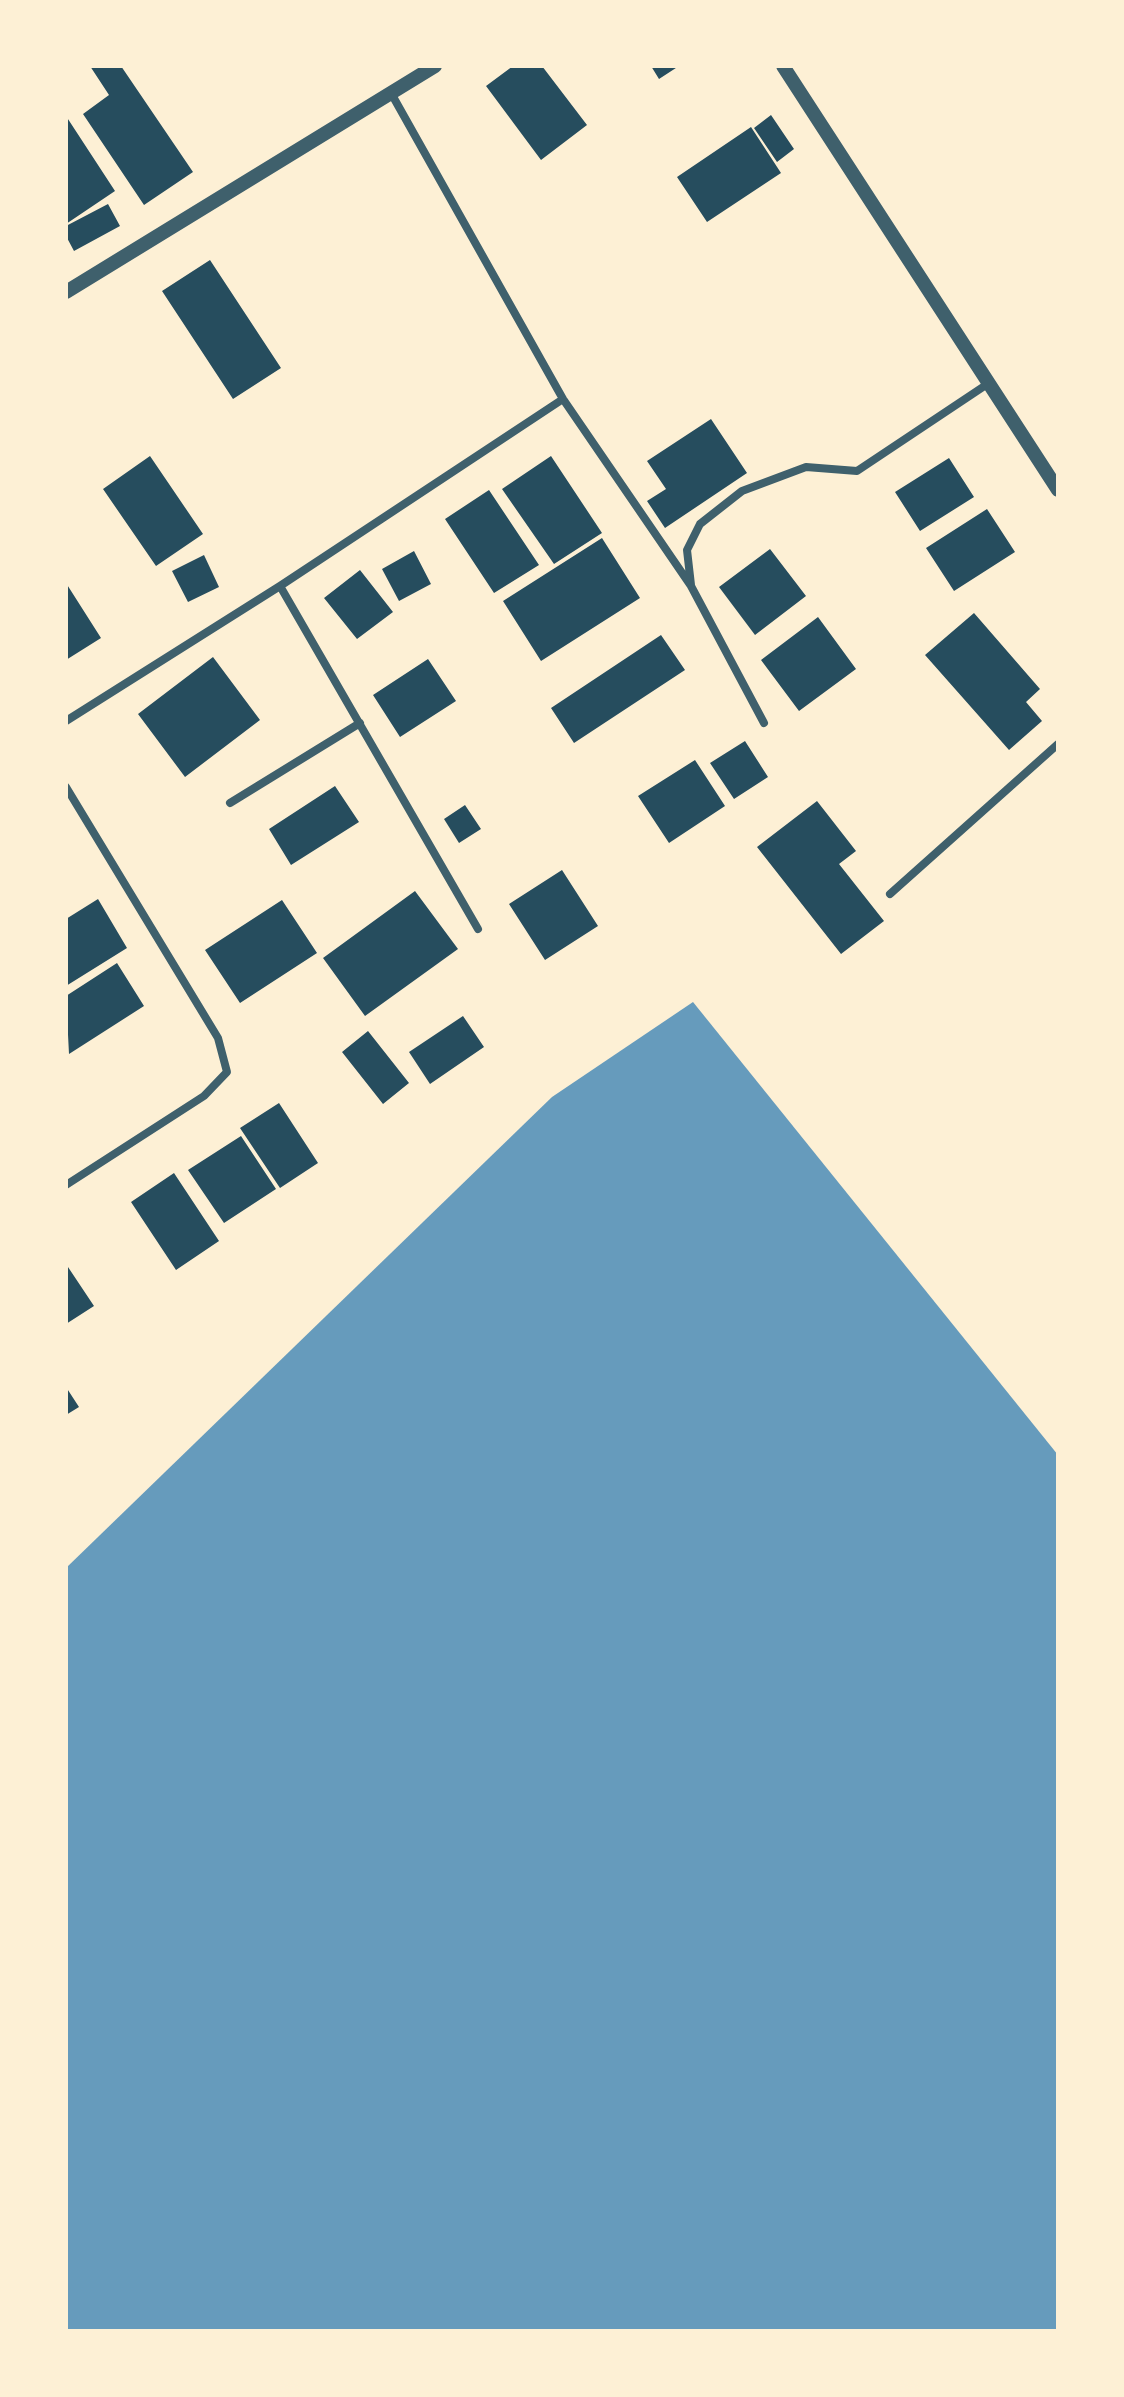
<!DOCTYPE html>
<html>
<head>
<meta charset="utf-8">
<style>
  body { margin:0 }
  #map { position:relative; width:1124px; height:2397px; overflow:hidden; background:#fdf0d5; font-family:"PT Sans Narrow",sans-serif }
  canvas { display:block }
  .frame { position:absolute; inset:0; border:68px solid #fdf0d5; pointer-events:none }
</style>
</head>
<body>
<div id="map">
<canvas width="1124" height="2397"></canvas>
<div class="frame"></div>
</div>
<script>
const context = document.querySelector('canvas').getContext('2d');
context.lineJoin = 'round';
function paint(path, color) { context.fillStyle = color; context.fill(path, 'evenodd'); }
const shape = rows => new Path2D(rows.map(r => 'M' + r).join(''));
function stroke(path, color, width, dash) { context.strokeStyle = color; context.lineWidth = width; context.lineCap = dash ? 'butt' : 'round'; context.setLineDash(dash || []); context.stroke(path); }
const water = shape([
  [693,1002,1058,1455,1058,2331,66,2331,66,1568,552,1097]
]);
const building = shape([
  [90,66,121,66,193,172,144,205,83,114,109,95],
  [513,66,542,66,587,125,541,160,486,86],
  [651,66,679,66,659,79],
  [771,115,794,149,777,162,754,128],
  [66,116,115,191,66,224],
  [751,127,781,173,707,222,677,177],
  [108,204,120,226,74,251,66,236,66,226],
  [210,260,281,368,233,399,162,291],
  [711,419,747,473,665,528,647,501,666,489,647,461],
  [150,456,203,534,156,566,103,489],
  [551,456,602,533,554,564,502,489],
  [949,458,974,497,920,531,895,492],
  [489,490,539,565,494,593,445,519],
  [987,509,1015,552,954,591,926,548],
  [602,538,640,598,541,661,503,601],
  [770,549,806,596,755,635,719,587],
  [414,551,431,584,399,601,382,569],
  [204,555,219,587,188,602,172,571],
  [360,570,393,612,357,639,324,598],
  [66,583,101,638,66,660],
  [974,613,1040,689,1026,702,1042,721,1009,750,925,655],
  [818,617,856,669,799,711,761,660],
  [661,635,685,670,574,743,551,708],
  [213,657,260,720,185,777,138,714],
  [428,659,456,701,400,737,373,695],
  [745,741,768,777,734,799,710,763],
  [695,760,725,806,669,843,638,796],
  [335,786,359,822,291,865,269,829],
  [817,801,856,851,839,864,884,921,841,954,757,847],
  [465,805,481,829,459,843,444,819],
  [562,870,598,926,545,960,509,904],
  [415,891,458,949,365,1016,323,958],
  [98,899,127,948,66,986,66,919],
  [282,900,317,953,240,1003,205,950],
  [117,963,144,1006,69,1054,66,996],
  [463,1016,484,1047,430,1084,409,1052],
  [368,1031,409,1083,383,1104,342,1052],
  [279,1103,318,1163,280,1188,240,1128],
  [241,1136,276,1189,224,1223,188,1170],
  [174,1173,219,1241,176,1270,131,1202],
  [66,1264,94,1306,66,1324],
  [66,1387,79,1407,66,1415]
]);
const minor = shape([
  [391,93,563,399,691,586,764,723],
  [691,585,687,550,700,524,742,491,806,467,857,471,989,383],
  [280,586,478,929],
  [66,721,280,586,563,399],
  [66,787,218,1038,227,1072,204,1096,66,1185],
  [230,803,360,723],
  [890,894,1058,744]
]);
const tertiary = shape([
  [783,66,1058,490],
  [66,292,435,66]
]);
paint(water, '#669bbc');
paint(building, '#264d5e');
stroke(minor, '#3f606c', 8);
stroke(tertiary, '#3f606c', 14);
</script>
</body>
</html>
